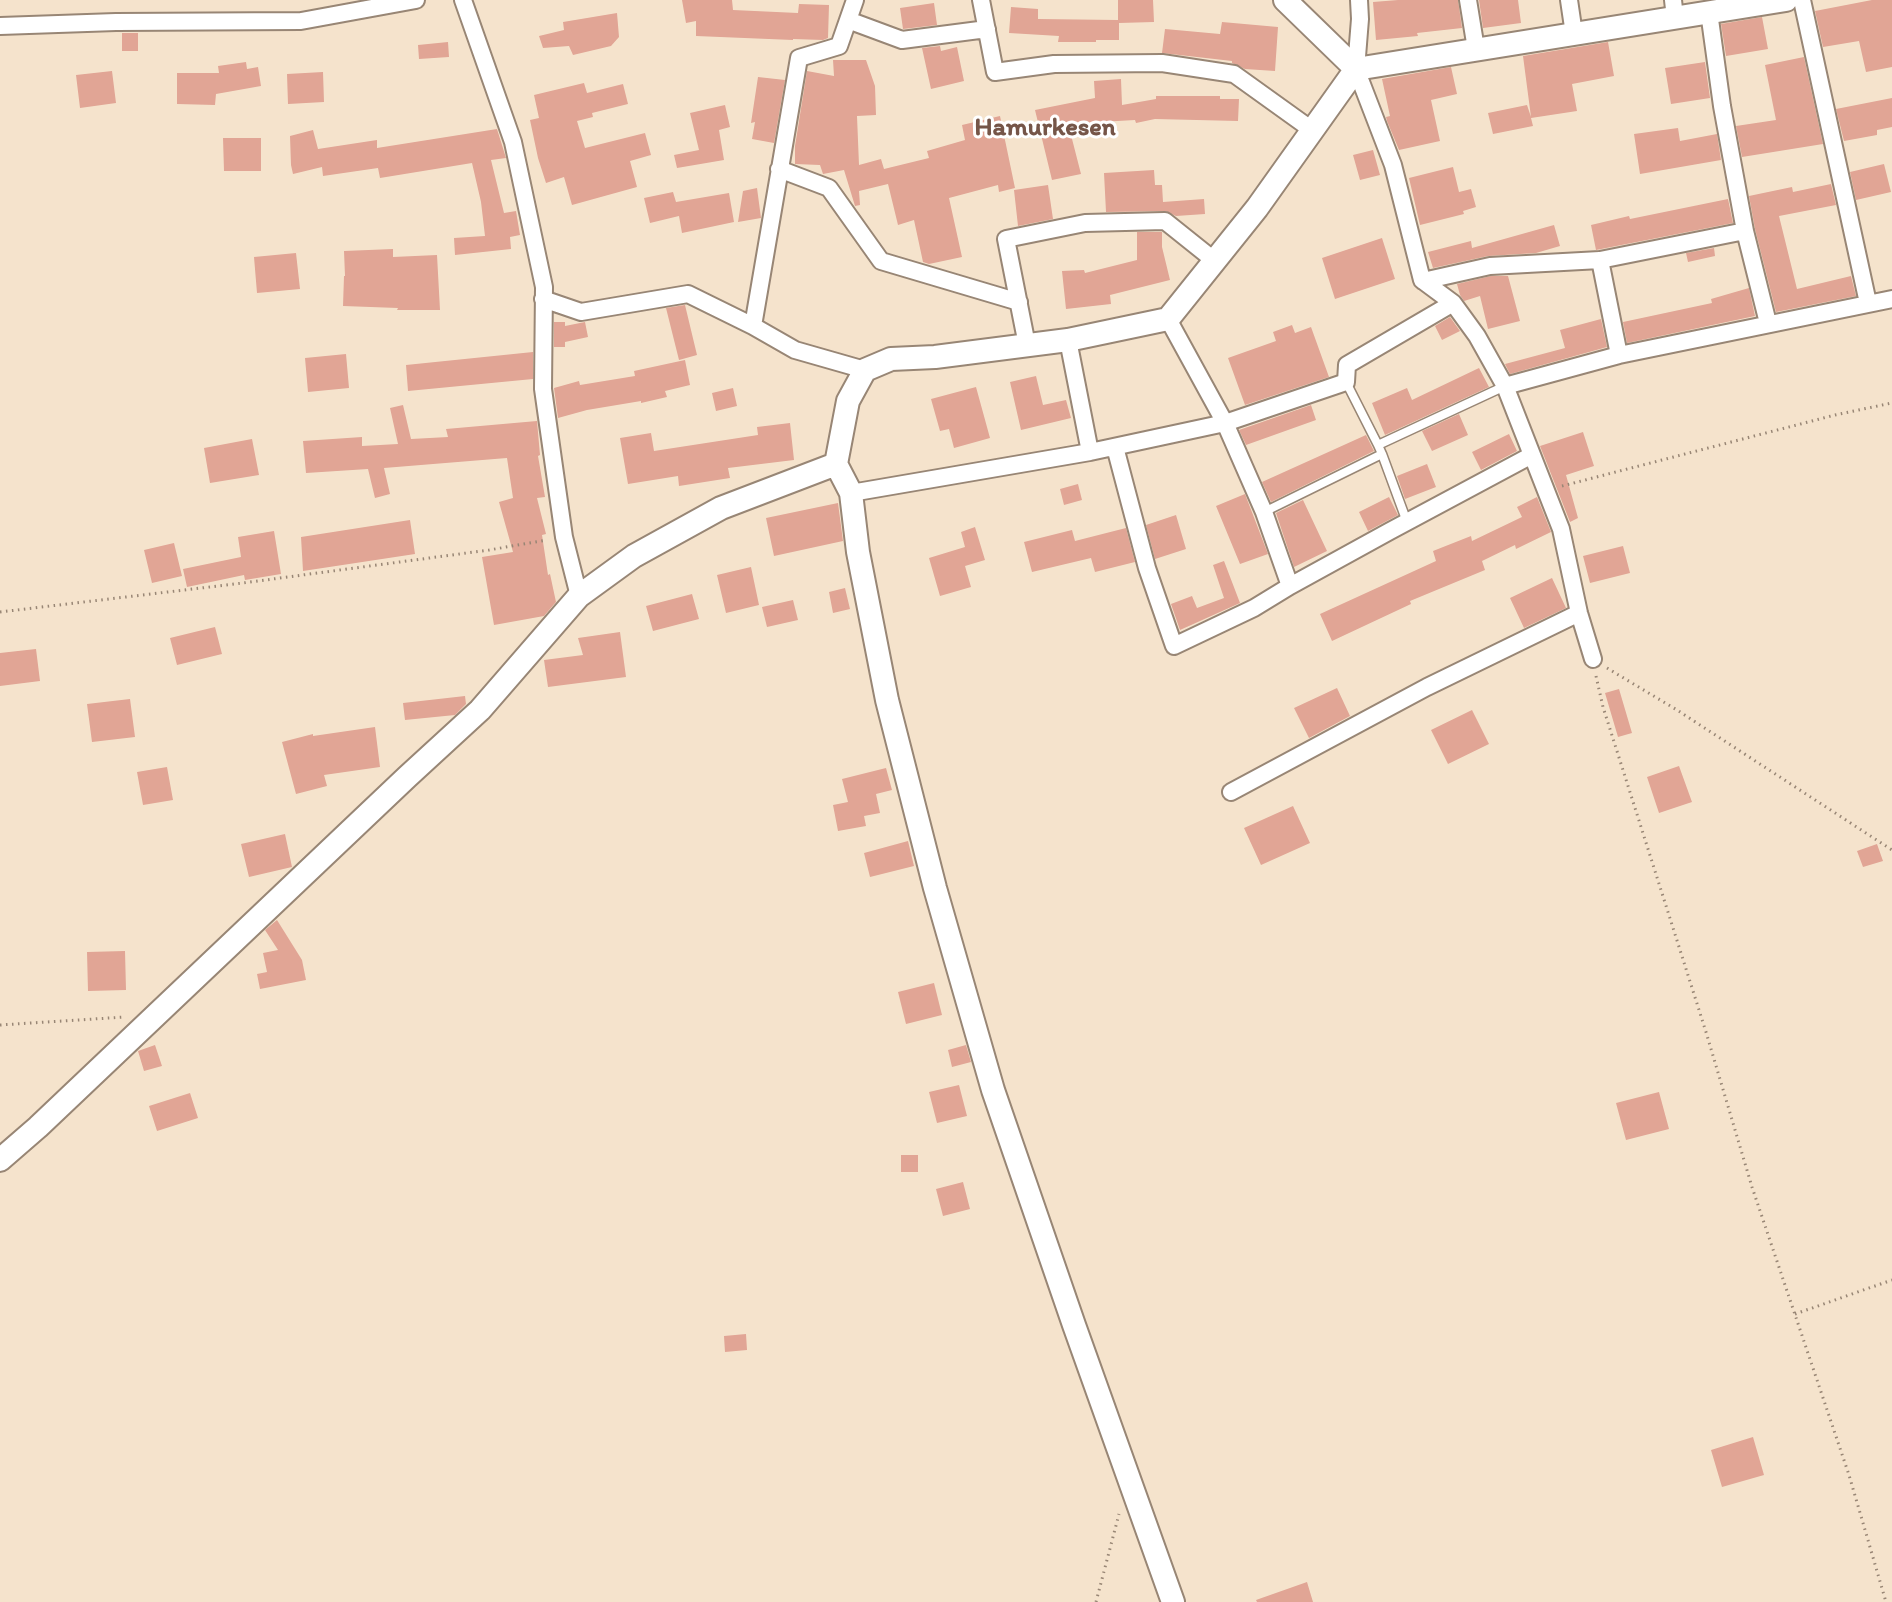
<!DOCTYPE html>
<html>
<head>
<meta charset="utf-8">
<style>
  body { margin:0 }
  canvas { display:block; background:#f5e3cc }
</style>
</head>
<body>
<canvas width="1892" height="1602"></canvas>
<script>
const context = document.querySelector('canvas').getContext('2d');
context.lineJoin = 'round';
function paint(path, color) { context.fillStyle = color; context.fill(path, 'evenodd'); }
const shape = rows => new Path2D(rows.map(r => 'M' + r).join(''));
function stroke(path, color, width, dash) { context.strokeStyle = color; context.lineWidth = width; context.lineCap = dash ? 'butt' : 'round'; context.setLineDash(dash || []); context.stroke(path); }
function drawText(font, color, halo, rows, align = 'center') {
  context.font = font + ' Itim,sans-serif'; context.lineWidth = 6; context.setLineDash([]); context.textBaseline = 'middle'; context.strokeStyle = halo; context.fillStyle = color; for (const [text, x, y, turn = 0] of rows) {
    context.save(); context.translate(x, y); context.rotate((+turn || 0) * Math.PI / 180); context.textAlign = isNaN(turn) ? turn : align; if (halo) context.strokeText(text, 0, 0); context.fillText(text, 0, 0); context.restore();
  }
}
const building = shape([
  [682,0,732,0,733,10,798,13,799,4,829,5,828,38,823,40,793,39,793,40,696,36,696,21,686,23],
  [1118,0,1153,0,1154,22,1119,23,1119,40,1096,40,1096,42,1058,42,1059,36,1009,33,1011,7,1038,9,1038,19,1118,20],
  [1398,0,1458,0,1462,28,1417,33,1418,36,1376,40,1373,2],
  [1479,0,1518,0,1521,23,1483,28],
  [1872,0,1892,0,1892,67,1866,72,1859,41,1823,47,1815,11],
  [934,3,937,25,903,29,900,8],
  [617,13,619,37,611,46,573,55,569,46,543,48,539,36,564,30,563,22],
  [1762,17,1768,49,1726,56,1721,24],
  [1222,22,1278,27,1275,71,1245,69,1232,63,1232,61,1162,53,1165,29,1220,34],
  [122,33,138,33,138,51,122,51],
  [448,42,449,57,419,59,418,45],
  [1608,42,1614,76,1572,84,1577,111,1531,118,1533,126,1493,134,1488,113,1527,105,1531,117,1523,56],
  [940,46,941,51,957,47,964,81,931,89,922,48],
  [1804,57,1823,144,1742,157,1736,126,1776,120,1765,65],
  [833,60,866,60,875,86,876,115,857,116,859,165,881,159,884,169,929,158,927,151,965,140,962,125,1000,116,1015,188,999,192,998,185,949,198,962,257,929,264,923,262,914,220,898,225,888,184,859,191,860,205,855,206,844,170,823,174,820,165,795,164,795,146,807,71,834,76],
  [246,62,247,69,258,67,261,86,216,94,215,105,177,104,177,73,219,73,218,66],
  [1705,62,1710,98,1671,104,1665,68],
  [1451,67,1457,94,1431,100,1440,141,1399,150,1387,121,1386,117,1390,116,1382,79],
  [112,71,116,103,80,108,76,75],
  [323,72,324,102,288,104,287,74],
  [758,77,785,80,774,143,752,139,755,122,751,123],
  [1121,79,1122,105,1156,99,1156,96,1220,96,1220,99,1239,99,1238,121,1155,119,1136,123,1135,120,1082,123,1084,132,1071,135,1081,174,1052,180,1035,110,1095,98,1094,81],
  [584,83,587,93,623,84,628,104,592,113,593,117,577,121,585,148,645,133,651,155,630,161,637,187,572,205,564,177,546,183,538,158,530,120,539,118,534,95],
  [1892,98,1892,127,1877,130,1877,135,1844,141,1836,109],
  [725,105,730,127,719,130,724,160,677,168,674,155,699,150,690,113],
  [1678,128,1680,141,1717,134,1721,160,1640,174,1634,134],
  [497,129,506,158,491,160,504,213,516,211,520,235,510,237,511,249,455,255,454,238,485,236,481,202,472,163,380,178,378,168,323,176,322,167,293,174,291,165,290,136,313,130,318,149,377,140,377,148],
  [223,138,261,138,261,171,224,171],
  [1373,150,1380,175,1360,180,1353,155],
  [1884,164,1891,192,1856,200,1850,172],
  [1453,167,1459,192,1471,189,1476,207,1463,211,1464,214,1420,225,1409,178],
  [1154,170,1155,185,1162,185,1163,202,1204,199,1205,214,1176,216,1165,211,1106,212,1104,173],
  [1831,184,1836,205,1779,216,1797,289,1851,276,1856,296,1776,312,1755,229,1749,196,1792,187,1793,192],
  [1048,185,1053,219,1018,226,1014,190],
  [757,188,761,218,738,222,743,191],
  [673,192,676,202,729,193,734,222,682,233,679,216,650,223,644,198],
  [1728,199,1733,223,1596,250,1591,225,1629,216,1630,219],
  [1554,225,1560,246,1536,253,1488,256,1433,268,1428,252,1471,241,1472,248],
  [1137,232,1162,232,1162,247,1170,280,1110,295,1111,304,1066,309,1062,271,1084,270,1085,273,1137,260],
  [1382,238,1395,279,1335,299,1322,258],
  [1714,248,1715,256,1688,262,1686,253],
  [393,249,393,257,437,255,440,310,397,310,398,308,343,306,344,276,345,276,344,251],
  [296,253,300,289,257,293,254,257],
  [1491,276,1508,276,1520,321,1488,329,1480,296,1464,301,1460,295,1457,284],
  [1749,288,1755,316,1627,343,1623,322,1712,303,1711,299],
  [685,305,697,355,679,360,666,308],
  [1450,317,1460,331,1442,340,1435,326],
  [1601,319,1607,347,1510,374,1505,364,1565,348,1560,330],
  [554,322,565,322,565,326,585,322,588,337,565,342,565,347,554,347],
  [1292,325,1295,333,1311,327,1329,377,1245,405,1228,358,1276,341,1273,332],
  [533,352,533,379,408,391,406,365],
  [346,354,349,388,308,392,305,358],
  [685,360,690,385,665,391,667,397,641,403,641,401,587,410,558,418,554,388,579,381,580,385,635,376,634,371],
  [1479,368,1489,387,1385,435,1372,403,1407,388,1412,400],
  [1036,376,1043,405,1066,400,1071,418,1021,430,1010,382],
  [976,387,990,438,954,448,949,429,940,431,931,399],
  [733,388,737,406,716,411,712,393],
  [403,405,411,439,448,437,446,429,537,421,540,455,538,456,545,497,537,498,546,534,542,535,548,575,550,574,556,602,544,616,494,625,482,557,513,552,499,502,513,498,507,458,384,468,390,494,375,498,368,469,306,473,303,441,362,437,362,446,398,444,390,408],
  [1311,405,1316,420,1246,445,1239,430],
  [1459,414,1468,435,1432,451,1422,431],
  [790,423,794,460,728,468,730,478,679,486,678,476,628,484,620,438,651,433,654,451,758,435,757,427],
  [1583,432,1594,466,1566,475,1578,518,1570,522,1540,446],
  [1509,434,1517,451,1481,470,1472,452],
  [1366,435,1374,451,1271,502,1262,482],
  [252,439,259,475,210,483,204,448],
  [1427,464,1436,487,1405,499,1397,476],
  [1078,484,1082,500,1064,505,1060,489],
  [1245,494,1268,554,1240,564,1216,506],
  [1389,497,1398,515,1368,531,1359,512],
  [1537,497,1551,532,1516,549,1515,545,1482,561,1485,570,1410,601,1411,604,1332,641,1320,614,1436,561,1433,551,1471,536,1472,541,1522,517,1517,507],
  [1303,500,1327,551,1294,567,1276,513],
  [838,503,843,541,774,556,766,518],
  [1176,515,1186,549,1155,559,1146,525],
  [410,520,415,554,303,571,301,537],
  [975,527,985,560,965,566,971,587,940,596,929,558,965,547,961,532],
  [1126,528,1135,562,1095,572,1091,558,1032,572,1024,542,1072,530,1075,541],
  [274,531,281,574,245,580,244,575,187,587,183,569,241,557,238,537],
  [174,543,182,576,152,583,144,550],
  [1623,546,1630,573,1590,583,1583,556],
  [1224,561,1240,603,1180,630,1171,604,1192,596,1197,608,1224,598,1213,565],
  [751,567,759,605,726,613,717,575],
  [1552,578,1566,608,1524,628,1510,598],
  [845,588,850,609,833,613,829,592],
  [692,594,699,619,653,631,646,606],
  [793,600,798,620,767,627,762,607],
  [215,627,222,654,177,665,170,638],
  [620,632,626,677,548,687,544,660,583,655,578,638],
  [36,649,40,681,0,686,0,653],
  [1337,688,1350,716,1309,738,1294,708],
  [1619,689,1632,733,1618,737,1605,693],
  [465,696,466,704,455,715,405,720,403,703],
  [130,699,135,737,92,742,87,704],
  [1472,710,1489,744,1448,764,1431,730],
  [375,727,380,767,324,775,327,786,296,794,282,742,313,734,313,736],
  [1679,766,1692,802,1659,813,1647,777],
  [167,767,173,800,143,805,137,772],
  [886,768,892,790,876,794,880,813,864,816,866,826,838,831,833,805,848,802,842,779],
  [1293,806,1310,843,1261,865,1244,828],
  [285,834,292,867,249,877,241,844],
  [908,841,914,866,870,877,864,853],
  [1877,844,1883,861,1863,867,1857,851],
  [277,920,302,960,306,980,260,989,257,974,267,972,263,953,278,950,265,930],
  [125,951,126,990,88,991,87,952],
  [934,983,942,1015,906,1024,898,992],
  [155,1045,162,1066,144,1071,138,1051],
  [966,1045,971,1062,952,1067,948,1050],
  [959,1085,967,1116,937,1123,929,1092],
  [1659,1092,1669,1129,1626,1140,1616,1103],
  [190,1093,198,1118,157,1131,149,1106],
  [901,1155,918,1155,918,1172,901,1172],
  [963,1182,970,1209,943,1216,936,1189],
  [746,1334,747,1350,725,1352,724,1336],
  [1753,1437,1764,1475,1722,1487,1711,1450],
  [1307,1582,1313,1602,1257,1602,1256,1600]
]);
const path = shape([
  [1562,486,1835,415,1892,403],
  [0,612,243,583,489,550,547,540],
  [1607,668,1677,710,1892,850],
  [1596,676,1603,707,1706,1032,1752,1187,1849,1475,1886,1602],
  [0,1025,125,1017],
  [1795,1314,1892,1280],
  [1096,1602,1119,1514]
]);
const lane = shape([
  [1346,382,1378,445],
  [1382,454,1407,522],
  [1264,512,1382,454,1378,445,1505,386]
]);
const street = shape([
  [463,0,513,142,544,287,543,389,564,537,579,596],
  [981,0,995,72,1054,64,1162,63,1234,74,1312,130],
  [1359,0,1360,19,1356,69,1393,165,1422,280,1453,303,1477,336,1505,386,1561,529,1579,613,1593,659],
  [1468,0,1476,49],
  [1569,0,1574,34],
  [1673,0,1675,18],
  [1802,0,1868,303],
  [1709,12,1722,106,1745,231,1768,323],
  [848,20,902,40,987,29],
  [0,26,116,22,301,21,416,0],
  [779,169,829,188,881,261,1019,302],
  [1600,260,1619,355],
  [1423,281,1490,266,1600,260,1745,231],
  [543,299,581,312,688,294,753,326,795,350,865,370],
  [1168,319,1225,423,1264,512,1290,586],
  [753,326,799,58,839,46,855,0],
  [1068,340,1090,452],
  [1027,345,1006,239,1085,223,1165,221,1215,261],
  [1505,386,1619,355,1892,299],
  [1115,447,1147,568,1174,646,1254,608,1290,586,1390,531,1532,455],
  [851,493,1090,452,1225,423,1346,382,1347,365,1453,303],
  [1231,792,1427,687,1579,613]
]);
const secondary = shape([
  [1285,0,1356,69,1786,0],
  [836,464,851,493,858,552,887,700,935,888,993,1090,1074,1325,1173,1602],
  [0,1160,38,1127,407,777,480,710,579,596,634,556,721,508,836,464,848,401,865,370,891,359,935,357,1068,340,1168,319,1257,208,1356,69]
]);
const quarterNames = [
  ["Hamurkesen",1045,128]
];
paint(building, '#e1a595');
stroke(lane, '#988675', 11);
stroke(street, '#988675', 20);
stroke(secondary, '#988675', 26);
stroke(path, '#988675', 3, [1.5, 4.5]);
stroke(lane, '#fff', 8);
stroke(street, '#fff', 16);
stroke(secondary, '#fff', 22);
drawText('bold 26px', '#755548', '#fff', quarterNames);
</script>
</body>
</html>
